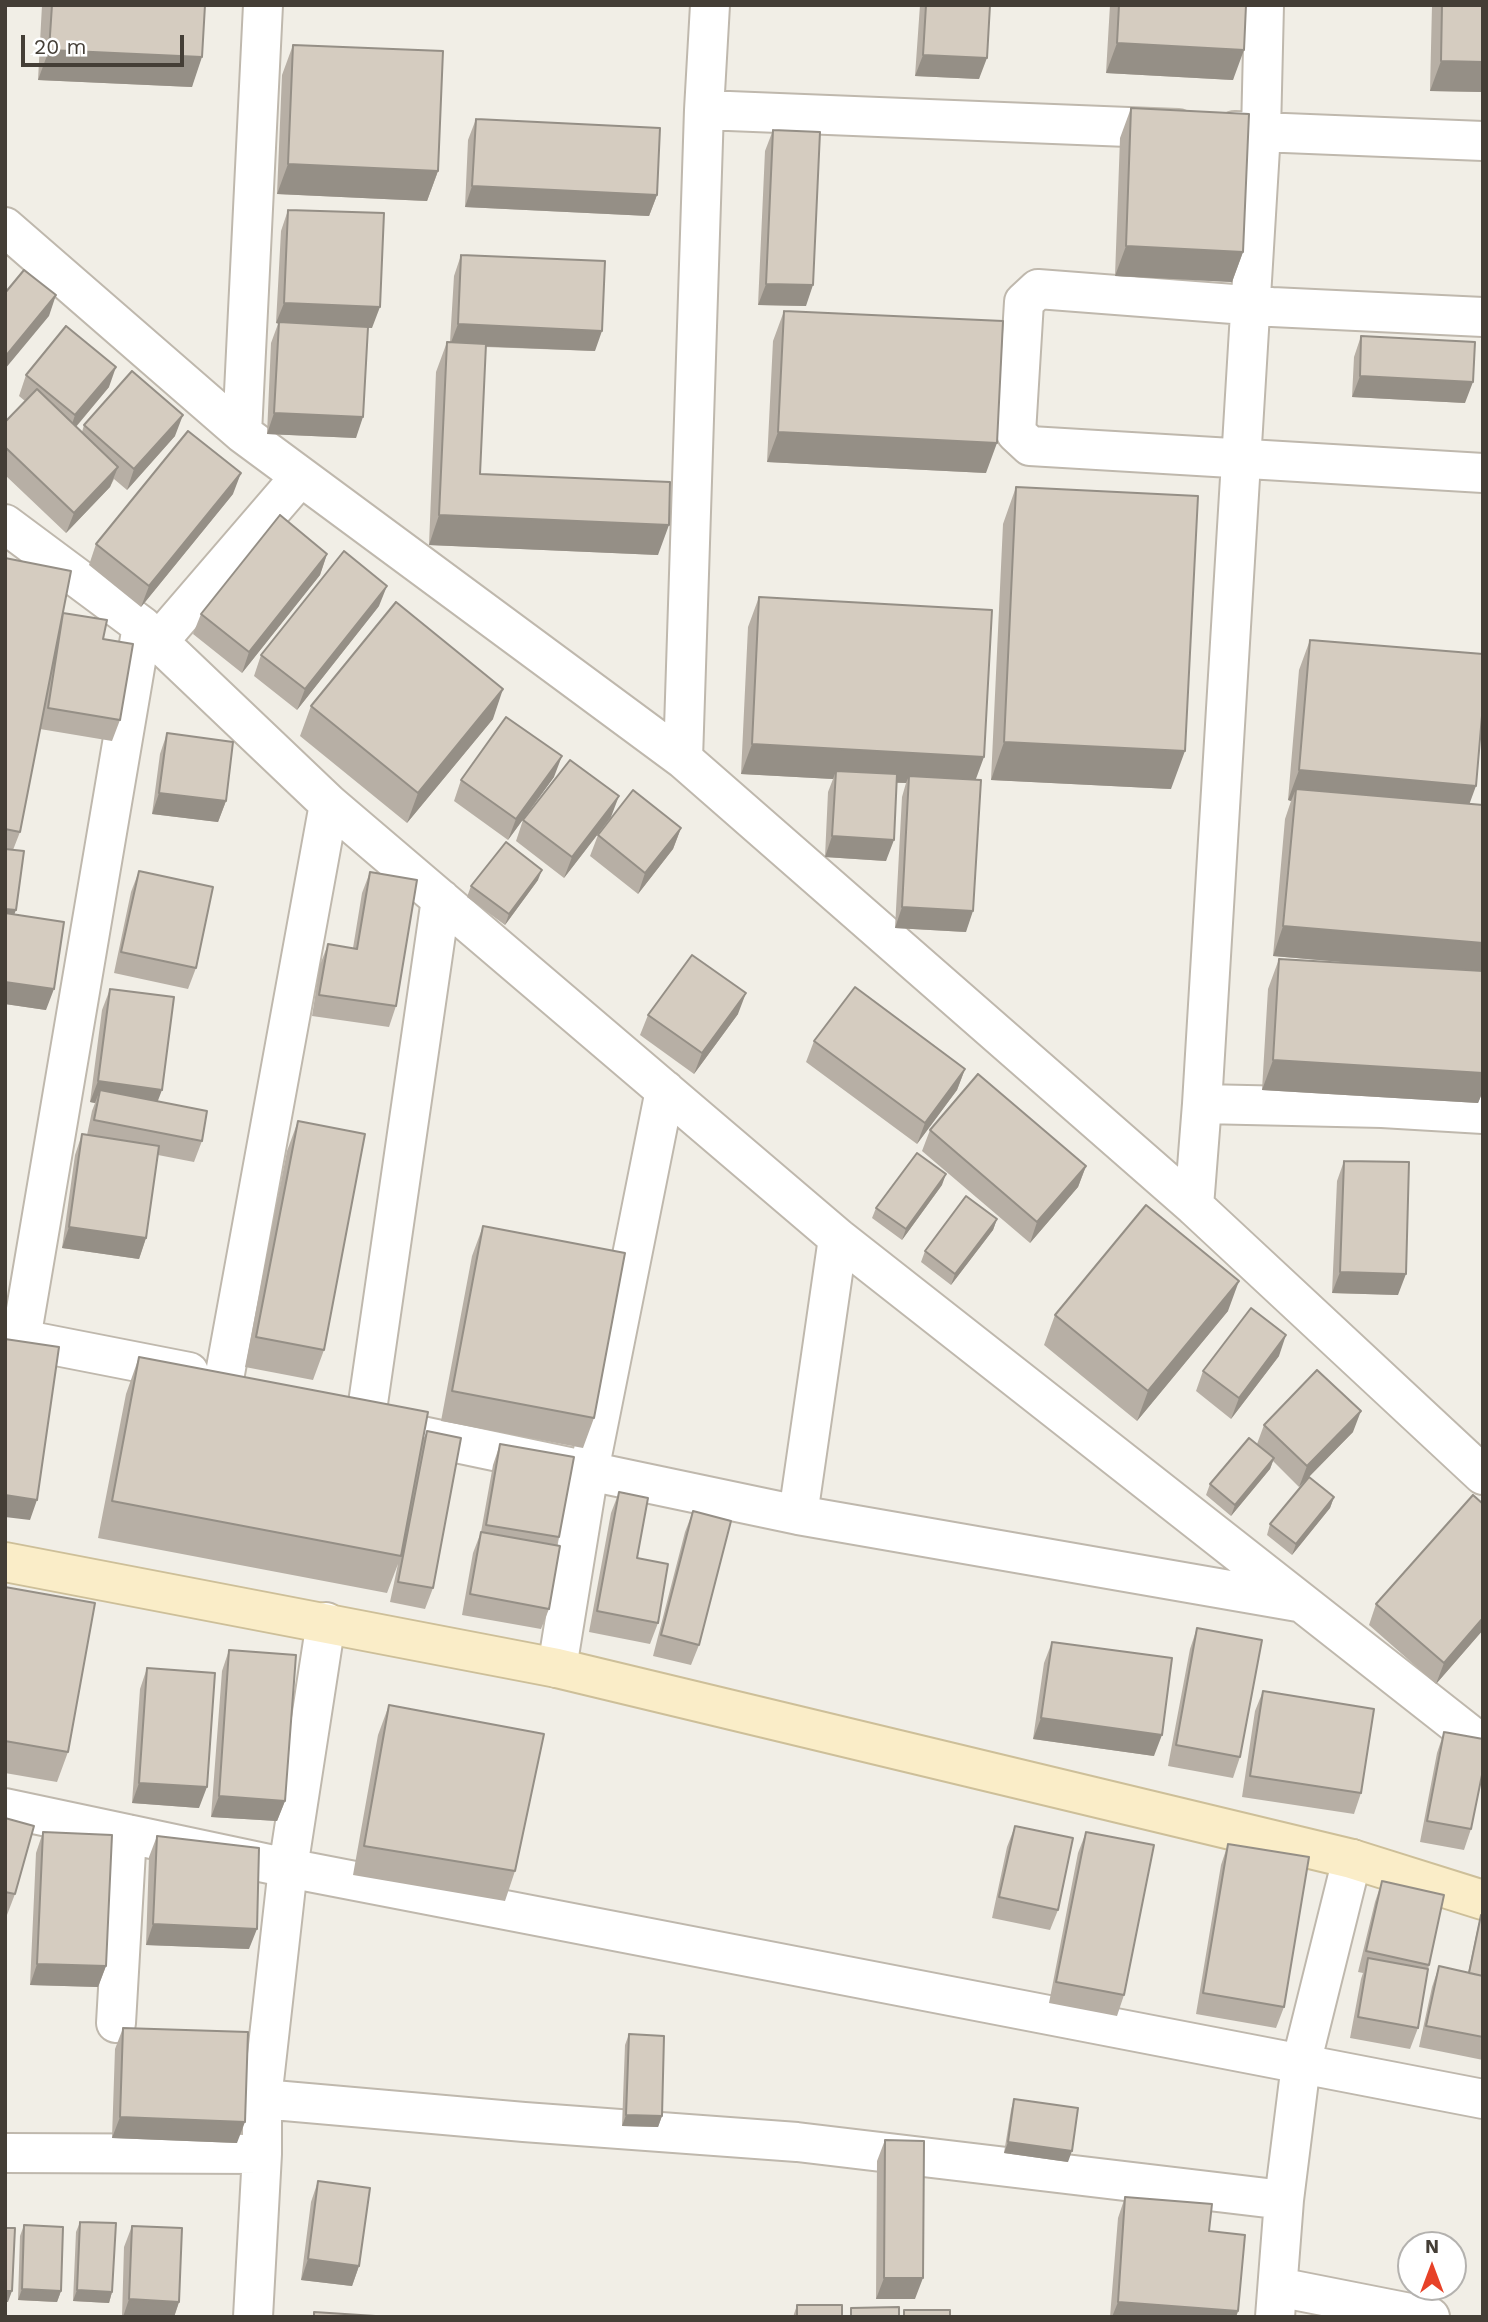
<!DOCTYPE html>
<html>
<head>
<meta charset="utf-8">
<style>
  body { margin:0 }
  #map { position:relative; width:1488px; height:2322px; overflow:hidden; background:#f1eee6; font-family:"Work Sans",sans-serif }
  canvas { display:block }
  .frame { position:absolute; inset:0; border:7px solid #443e36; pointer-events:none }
  .north { position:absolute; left:1397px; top:2231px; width:70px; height:70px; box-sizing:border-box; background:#fff; border:2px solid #b4b2af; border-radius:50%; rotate:0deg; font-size:19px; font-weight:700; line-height:28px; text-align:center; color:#443e36 }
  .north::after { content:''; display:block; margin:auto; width:24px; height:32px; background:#e74228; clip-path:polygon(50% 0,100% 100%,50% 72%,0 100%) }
  .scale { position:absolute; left:21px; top:35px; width:163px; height:32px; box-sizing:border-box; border:4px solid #443e36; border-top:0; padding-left:9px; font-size:21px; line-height:24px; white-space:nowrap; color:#443e36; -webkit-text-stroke:5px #fff; paint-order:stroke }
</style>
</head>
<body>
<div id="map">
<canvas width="1488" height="2322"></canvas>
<div class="frame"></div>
<div class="north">N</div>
<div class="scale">20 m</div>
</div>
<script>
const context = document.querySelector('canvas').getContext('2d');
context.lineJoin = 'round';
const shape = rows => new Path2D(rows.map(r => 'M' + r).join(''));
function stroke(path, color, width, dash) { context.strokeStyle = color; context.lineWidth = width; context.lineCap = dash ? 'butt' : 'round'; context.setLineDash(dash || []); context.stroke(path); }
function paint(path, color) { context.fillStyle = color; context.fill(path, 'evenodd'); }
const street = shape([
  [1264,5,1261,132,1202,1104,1382,1108,1483,1114],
  [704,110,1178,129],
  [1235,131,1483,141],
  [5,227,242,433,683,759,1194,1206,1483,1475],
  [1483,317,1272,307,1038,289,1024,302,1016,433,1030,446,1483,473],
  [242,433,263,5],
  [5,524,142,626,329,804,838,1238,1483,1745],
  [158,642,300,477],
  [683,759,704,110,710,5],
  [1194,1206,1202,1104],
  [5,1336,189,1372],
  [21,1339,142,626],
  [224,1379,329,804],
  [365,1424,441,899],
  [408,1433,798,1515,1298,1602],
  [798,1515,838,1238],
  [557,1668,589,1471,665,1090],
  [5,1808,288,1868,1483,2099],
  [116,2023,127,1834],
  [262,2099,524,2122,797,2142,1284,2200],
  [5,2153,262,2154],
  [1278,2287,1430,2317],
  [253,2317,262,2154,262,2099,288,1868,326,1622],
  [1275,2317,1284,2200,1301,2064,1352,1859]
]);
const secondary = shape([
  [5,1562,557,1668,1352,1859,1483,1900]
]);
const wall = shape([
  [42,5,205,5,192,87,38,80],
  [920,5,990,5,979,79,915,76],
  [1110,5,1246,5,1233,80,1106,73],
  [1432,5,1483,5,1483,92,1430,91],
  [293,45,438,171,427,201,277,194,282,75],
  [1131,108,1243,252,1232,282,1115,276,1120,138],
  [476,119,657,195,649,216,465,207,468,140],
  [773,130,806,306,758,305,765,151],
  [288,210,372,328,368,328,356,438,267,434,271,343,278,324,276,323,281,231],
  [461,255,595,351,486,347,480,474,658,555,429,545,436,372,447,342,450,342,454,276],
  [784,311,986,473,767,462,773,341],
  [1361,336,1465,403,1352,397,1354,357],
  [26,375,109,387,76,427,82,432,84,425,175,436,127,490,114,479,110,487,66,533,5,475,5,422,25,401,19,396],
  [1016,487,1171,789,991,780,1003,524],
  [233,494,141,607,89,565,96,544],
  [327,554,320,575,242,673,193,634,201,614],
  [5,558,62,616,103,639,120,720,112,741,40,729,20,832,13,850,14,915,46,1010,5,1004],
  [759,597,976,780,966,932,895,928,902,797,906,783,897,783,886,861,825,857,828,792,833,779,741,774,748,627],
  [379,606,297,710,254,676,261,655],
  [1310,640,1470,804,1483,805,1483,1091,1478,1103,1262,1090,1268,989,1279,959,1374,965,1273,956,1285,819,1291,801,1288,800,1299,670],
  [311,706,493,719,407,823,300,736],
  [167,733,226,801,218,822,152,814,160,754],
  [554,777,508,840,454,801,461,780],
  [611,817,564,878,516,841,523,820],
  [681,828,673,849,638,894,590,856,598,835],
  [139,871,196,968,188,989,114,973,131,892],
  [370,872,396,1006,389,1027,312,1016,320,965,328,944,353,948,362,893],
  [538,880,505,925,467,897,471,886],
  [110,989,158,1102,202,1141,194,1162,158,1155,146,1238,139,1259,62,1248,75,1155,82,1134,87,1135,92,1111,95,1103,90,1102,102,1010],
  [738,1014,694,1074,640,1035,648,1015],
  [814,1041,965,1069,957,1090,917,1144,806,1062],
  [298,1121,324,1350,313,1380,245,1367,287,1151],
  [930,1130,1086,1166,1078,1187,1030,1243,922,1151],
  [1344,1161,1398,1295,1332,1293,1337,1181],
  [942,1185,902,1240,872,1218,876,1208],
  [997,1219,993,1230,951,1285,921,1262,925,1251],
  [483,1226,594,1418,583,1448,441,1421,472,1256],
  [1228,1311,1137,1421,1044,1345,1055,1315],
  [1279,1356,1231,1419,1196,1391,1203,1371],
  [139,1357,422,1442,427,1431,433,1588,425,1609,390,1602,398,1564,387,1593,98,1538,126,1394],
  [1264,1425,1353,1432,1299,1487,1273,1461,1270,1469,1231,1516,1206,1495,1210,1484,1257,1444],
  [500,1444,559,1537,556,1546,549,1609,541,1629,462,1615,473,1553,481,1532,493,1465],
  [619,1492,637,1558,658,1623,650,1644,589,1632,611,1513],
  [1334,1497,1330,1508,1292,1555,1267,1535,1270,1524],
  [1483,1504,1483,1630,1436,1684,1369,1625,1376,1604],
  [693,1511,699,1645,691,1665,653,1656,685,1532],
  [5,1587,68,1752,57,1782,5,1773],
  [1197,1628,1240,1757,1233,1778,1168,1766,1190,1649],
  [1052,1642,1154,1756,1033,1739,1044,1663],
  [229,1650,285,1801,277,1821,211,1817,222,1671],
  [147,1668,199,1808,132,1803,140,1689],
  [1263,1691,1361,1793,1354,1814,1242,1797,1255,1711],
  [389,1705,515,1871,505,1901,353,1875,378,1735],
  [1444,1732,1471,1829,1464,1850,1420,1842,1437,1753],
  [5,1818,15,1894,7,1915,5,1915],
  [1015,1826,1058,1910,1050,1930,992,1918,1007,1847],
  [43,1832,106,1966,98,1987,30,1985,36,1853],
  [1086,1832,1124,1995,1117,2016,1049,2003,1078,1853],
  [157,1836,249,1949,146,1945,149,1857],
  [1228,1844,1284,2007,1276,2028,1196,2014,1221,1865],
  [1382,1881,1429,1965,1418,2028,1410,2049,1350,2038,1361,1979,1363,1973,1358,1972,1375,1902],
  [1481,1915,1483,1915,1483,2060,1419,2047,1432,1987,1439,1966,1468,1973,1478,1926],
  [123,2028,237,2143,112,2138,115,2049],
  [629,2034,662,2116,658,2127,622,2126,625,2045],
  [1014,2099,1068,2162,1004,2153,1011,2110],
  [885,2140,915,2299,876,2299,877,2161],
  [318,2181,359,2266,352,2286,301,2280,311,2202],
  [1125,2197,1209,2231,1238,2311,1236,2317,1110,2317,1118,2218],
  [80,2222,112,2292,109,2303,73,2301,76,2232],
  [24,2225,61,2291,57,2302,18,2300,20,2236],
  [132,2226,179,2302,174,2317,122,2317,124,2247],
  [797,2305,842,2317,793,2317]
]);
const shadedWall = shape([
  [1117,43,1244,50,1233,80,1106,73],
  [49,50,202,57,192,87,38,80],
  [923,55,987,58,979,79,915,76],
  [1441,61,1483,62,1483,92,1430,91],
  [288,164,438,171,427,201,277,194],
  [472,186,657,195,649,216,465,207],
  [1126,246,1243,252,1232,282,1115,276],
  [766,284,813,285,806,306,758,305],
  [56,295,49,316,5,369,5,357],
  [284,303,380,307,372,328,276,323],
  [458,324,602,331,595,351,450,345],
  [116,367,109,387,68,436,75,415],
  [1360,376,1473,382,1465,403,1352,397],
  [274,413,363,417,356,438,267,434],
  [183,415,175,436,127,490,134,469],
  [778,432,997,443,986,473,767,462],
  [118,467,110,487,66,533,74,513],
  [241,473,233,494,141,607,149,586],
  [439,515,669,525,658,555,429,545],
  [327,554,320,575,242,673,249,652],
  [387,586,379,606,297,710,305,689],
  [503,689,493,719,407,823,418,793],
  [1004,742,1185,751,1171,789,991,780],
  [752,744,984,757,973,787,909,776,906,783,835,779,836,771,833,779,741,774],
  [562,756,554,777,508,840,516,819],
  [1299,770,1476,786,1465,816,1296,789,1291,801,1288,800],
  [159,793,226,801,218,822,152,814],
  [619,796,611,817,564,878,572,857],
  [681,828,673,849,638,894,645,873],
  [832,836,894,840,886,861,825,857],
  [542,870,538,880,505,925,509,914],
  [902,907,973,911,966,932,895,928],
  [5,909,16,910,8,931,5,931],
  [1283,926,1483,943,1483,974,1273,956],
  [5,982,54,989,46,1010,5,1004],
  [746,993,738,1014,694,1074,702,1053],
  [1273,1060,1483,1073,1483,1091,1478,1103,1262,1090],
  [965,1069,957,1090,917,1144,925,1123],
  [98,1081,162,1090,154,1111,100,1090,95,1103,90,1102],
  [1086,1166,1078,1187,1030,1243,1037,1222],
  [946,1174,942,1185,902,1240,906,1229],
  [997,1219,993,1230,951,1285,955,1274],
  [69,1227,146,1238,139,1259,62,1248],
  [1340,1272,1406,1274,1398,1295,1332,1293],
  [1239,1281,1228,1311,1137,1421,1148,1391],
  [1286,1335,1279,1356,1231,1419,1239,1398],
  [1361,1411,1353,1432,1299,1487,1307,1466],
  [1274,1458,1270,1469,1231,1516,1235,1505],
  [5,1495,37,1500,30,1520,5,1517],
  [1334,1497,1330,1508,1292,1555,1296,1544],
  [1483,1618,1483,1630,1436,1684,1444,1663],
  [1041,1718,1162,1735,1154,1756,1033,1739],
  [139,1783,207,1787,199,1808,132,1803],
  [219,1796,285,1801,277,1821,211,1817],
  [153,1924,257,1929,249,1949,146,1945],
  [37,1964,106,1966,98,1987,30,1985],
  [626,2115,662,2116,658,2127,622,2126],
  [120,2117,245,2122,237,2143,112,2138],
  [1008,2142,1072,2151,1068,2162,1004,2153],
  [308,2259,359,2266,352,2286,301,2280],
  [884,2278,923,2278,915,2299,876,2299],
  [22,2289,61,2291,57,2302,18,2300],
  [77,2290,112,2292,109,2303,73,2301],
  [5,2291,12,2291,8,2302,5,2302],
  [129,2299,179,2302,174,2317,123,2317],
  [1118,2302,1238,2311,1236,2317,1112,2317]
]);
const building = shape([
  [52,5,205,5,202,57,49,50,52,5],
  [926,5,990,5,987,58,923,55,926,5],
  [1119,5,1246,5,1244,50,1117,43,1119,5],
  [1442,5,1483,5,1483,62,1441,61,1442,5],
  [293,45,443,51,438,171,288,164,293,45],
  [1131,108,1249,114,1243,252,1126,246,1131,108],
  [476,119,660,128,657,195,472,186,476,119],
  [773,130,820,132,813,285,766,284,773,130],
  [288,210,384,213,380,307,284,303,288,210],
  [461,255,605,261,602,331,458,324,461,255],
  [24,270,56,295,5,357,5,293,24,270],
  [784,311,1003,321,997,443,778,432,784,311],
  [279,322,368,327,363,417,274,413,279,322],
  [66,326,116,367,75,415,26,375,66,326],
  [1361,336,1475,342,1473,382,1360,376,1361,336],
  [447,342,486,344,480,474,670,482,669,525,439,515,447,342],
  [132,371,183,415,134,469,84,425,132,371],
  [37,389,118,467,74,513,5,447,5,422,37,389],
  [188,431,241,473,149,586,96,544,188,431],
  [1016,487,1198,496,1185,751,1004,742,1016,487],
  [280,515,327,554,249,652,201,614,280,515],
  [344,551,387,586,305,689,261,655,344,551],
  [5,558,71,571,20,832,5,829,5,558],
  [759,597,992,610,984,757,752,744,759,597],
  [396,602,503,689,418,793,311,706,396,602],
  [63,613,107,620,103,639,133,644,120,720,48,708,63,613],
  [1310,640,1483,654,1483,704,1476,786,1299,770,1310,640],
  [506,717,562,756,516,819,461,780,506,717],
  [167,733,233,742,226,801,159,793,167,733],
  [570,760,619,796,572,857,523,820,570,760],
  [836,771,897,774,894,840,832,836,836,771],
  [909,776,981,780,973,911,902,907,909,776],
  [1296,789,1483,805,1483,943,1283,926,1296,789],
  [633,790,681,828,645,873,598,835,633,790],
  [506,842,542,870,509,914,471,886,506,842],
  [5,849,24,851,16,910,5,909,5,849],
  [139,871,213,887,196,968,121,952,139,871],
  [370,872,417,880,396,1006,319,995,328,944,357,949,370,872],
  [5,913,64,922,54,989,5,982,5,913],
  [692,955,746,993,702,1053,648,1015,692,955],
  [1279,959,1483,971,1483,1073,1273,1060,1279,959],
  [855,987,965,1069,925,1123,814,1041,855,987],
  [110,989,174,997,162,1090,98,1081,110,989],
  [978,1074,1086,1166,1037,1222,930,1130,978,1074],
  [100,1090,207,1111,202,1141,94,1120,100,1090],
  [298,1121,365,1134,324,1350,256,1337,298,1121],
  [82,1134,159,1146,146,1238,69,1227,82,1134],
  [917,1153,946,1174,906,1229,876,1208,917,1153],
  [1344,1161,1409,1162,1406,1274,1340,1272,1344,1161],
  [966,1196,997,1219,955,1274,925,1251,966,1196],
  [1146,1205,1239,1281,1148,1391,1055,1315,1146,1205],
  [483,1226,625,1253,594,1418,452,1391,483,1226],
  [1251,1308,1286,1335,1239,1398,1203,1371,1251,1308],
  [5,1339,59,1347,37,1500,5,1495,5,1339],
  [139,1357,428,1412,401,1556,112,1501,139,1357],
  [1317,1370,1361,1411,1307,1466,1264,1425,1317,1370],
  [427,1431,461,1438,433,1588,398,1582,427,1431],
  [1249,1438,1274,1458,1235,1505,1210,1484,1249,1438],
  [500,1444,574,1457,559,1537,486,1525,500,1444],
  [1309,1477,1334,1497,1296,1544,1270,1524,1309,1477],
  [619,1492,648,1498,637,1558,668,1564,658,1623,597,1611,619,1492],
  [1473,1495,1483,1504,1483,1618,1444,1663,1376,1604,1473,1495],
  [693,1511,731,1521,699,1645,661,1635,693,1511],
  [481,1532,560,1546,549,1609,470,1594,481,1532],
  [5,1587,95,1603,68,1752,5,1741,5,1587],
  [1197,1628,1262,1640,1240,1757,1176,1745,1197,1628],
  [1052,1642,1172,1658,1162,1735,1041,1718,1052,1642],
  [229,1650,296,1655,285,1801,219,1796,229,1650],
  [147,1668,215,1673,207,1787,139,1783,147,1668],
  [1263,1691,1374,1709,1361,1793,1250,1776,1263,1691],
  [389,1705,544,1734,515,1871,364,1846,389,1705],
  [1444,1732,1483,1739,1483,1770,1471,1829,1427,1821,1444,1732],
  [5,1818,34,1826,15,1894,5,1892,5,1818],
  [1015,1826,1073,1838,1058,1910,999,1897,1015,1826],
  [43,1832,112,1835,106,1966,37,1964,43,1832],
  [1086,1832,1154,1845,1124,1995,1056,1982,1086,1832],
  [157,1836,259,1848,257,1929,153,1924,157,1836],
  [1228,1844,1309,1857,1284,2007,1203,1993,1228,1844],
  [1382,1881,1444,1895,1429,1965,1366,1951,1382,1881],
  [1481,1915,1483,1915,1483,1976,1469,1973,1481,1915],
  [1368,1958,1428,1969,1418,2028,1358,2017,1368,1958],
  [1439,1966,1483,1976,1483,2037,1426,2026,1439,1966],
  [123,2028,248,2032,245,2122,120,2117,123,2028],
  [629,2034,664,2036,662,2116,626,2115,629,2034],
  [1014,2099,1078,2108,1072,2151,1008,2142,1014,2099],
  [885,2140,924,2141,923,2278,884,2278,885,2140],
  [318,2181,370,2188,359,2266,308,2259,318,2181],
  [1125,2197,1212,2204,1209,2231,1245,2235,1238,2311,1118,2302,1125,2197],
  [80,2222,116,2223,112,2292,77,2290,80,2222],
  [24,2225,63,2227,61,2291,22,2289,24,2225],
  [132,2226,182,2228,179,2302,129,2299,132,2226],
  [5,2228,15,2228,12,2291,5,2291,5,2228],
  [797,2305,842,2305,842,2317,797,2317,797,2305],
  [899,2307,899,2317,851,2317,851,2308,899,2307],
  [904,2310,950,2310,950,2317,904,2317,904,2310],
  [314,2312,391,2317,314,2317,314,2312]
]);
stroke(street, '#bfb8ad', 42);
stroke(secondary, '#cdbf99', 42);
stroke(street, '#fff', 38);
stroke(secondary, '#faedc8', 38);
paint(wall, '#b7afa5');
paint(shadedWall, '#958f86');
paint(building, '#d5ccc0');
stroke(building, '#958f86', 2);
</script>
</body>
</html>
